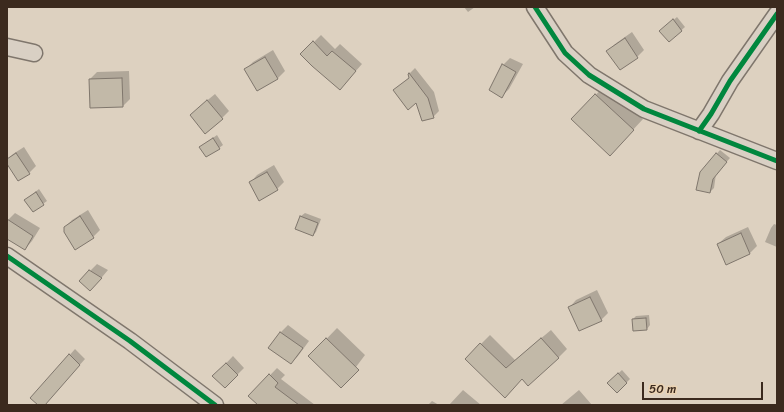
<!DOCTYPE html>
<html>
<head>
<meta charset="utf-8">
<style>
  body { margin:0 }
  #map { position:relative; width:784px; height:412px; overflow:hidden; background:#ddd1c0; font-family:Sriracha,sans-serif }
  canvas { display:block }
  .frame { position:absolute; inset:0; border:8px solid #3b2a1e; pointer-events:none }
  .scale { position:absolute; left:642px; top:382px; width:121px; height:18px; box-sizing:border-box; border:2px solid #3b2a1e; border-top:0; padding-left:5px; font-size:12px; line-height:14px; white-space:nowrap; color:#3b2a1e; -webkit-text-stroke:3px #ead3b3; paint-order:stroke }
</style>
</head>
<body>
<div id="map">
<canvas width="784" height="412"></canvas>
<div class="frame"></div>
<div class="scale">50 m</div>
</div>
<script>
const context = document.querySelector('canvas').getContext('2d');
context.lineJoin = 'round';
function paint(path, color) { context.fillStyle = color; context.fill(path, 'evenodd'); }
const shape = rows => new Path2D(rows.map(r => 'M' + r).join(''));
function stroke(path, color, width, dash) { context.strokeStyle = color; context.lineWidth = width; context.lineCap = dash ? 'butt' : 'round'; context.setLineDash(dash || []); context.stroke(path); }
const shadow = shape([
  [464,7,475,7,468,12],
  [677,17,685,27,669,41,664,28],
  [632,32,644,50,637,57,608,51,615,44],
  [321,35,335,49,340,44,362,64,347,81,302,54],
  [273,50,285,71,278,78,258,90,246,69,253,62],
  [510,58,523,64,509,89,502,96,503,65],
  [415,68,434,92,439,111,433,117,417,102,394,90,410,77,409,74],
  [129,71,130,99,123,106,90,79,97,72],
  [606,84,643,119,620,144,573,119],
  [215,94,229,111,222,118,198,108],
  [217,135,223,145,219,148,200,147],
  [24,147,36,166,29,173,7,162,7,160,13,154],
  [720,150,730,158,716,174,714,188,710,192,701,172],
  [274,165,284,182,277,189,250,183,257,175],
  [39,189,47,201,33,211,29,197],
  [88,210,100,230,93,237,65,227,72,220],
  [15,213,40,228,32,241,25,249,7,238,7,221],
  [305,213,321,219,316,232,313,235,296,228,301,216],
  [774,224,777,225,777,247,765,242,771,228],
  [748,227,757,246,749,254,718,244,726,237],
  [97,264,108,270,97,283,90,271],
  [597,290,608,313,601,320,569,308,576,300],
  [649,315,650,325,647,329,633,319,636,316],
  [288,325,309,341,298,356,291,363,270,348,281,332],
  [337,328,365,355,350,375,310,356],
  [551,330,567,349,558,358,523,378,466,359,490,335,515,360],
  [75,349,85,359,47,402,44,405,40,405,32,398],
  [233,356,244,368,225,387,214,376],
  [277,368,285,375,281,379,315,405,269,405,250,396],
  [622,370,630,379,617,392,608,383],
  [463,390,481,405,449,405],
  [579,390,592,405,561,405],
  [432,401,439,405,428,405]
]);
const building = shape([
  [673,19,682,31,669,42,659,31,673,19],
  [625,38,638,58,620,70,606,51,625,38],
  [313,41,327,56,332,51,356,71,340,90,312,66,300,54,313,41],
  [265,57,278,79,257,91,244,69,265,57],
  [502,64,516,72,502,98,489,90,502,64],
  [409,73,428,98,434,118,422,121,416,103,408,110,393,90,409,78,408,74,409,73],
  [122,78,123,107,90,108,89,79,122,78],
  [595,94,634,130,610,156,571,119,595,94],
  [207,100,223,119,205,134,190,115,207,100],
  [213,138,220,149,206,157,199,147,213,138],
  [16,153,30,174,18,181,7,164,7,159,16,153],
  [716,153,727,162,713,179,710,193,696,190,700,172,716,153],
  [267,172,278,190,259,201,249,182,267,172],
  [36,192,44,205,33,212,24,200,36,192],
  [80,216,94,238,75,250,64,232,64,227,80,216],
  [300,216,318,223,313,236,295,229,300,216],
  [7,219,33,236,25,250,7,239,7,219],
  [741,233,750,254,726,265,717,244,741,233],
  [89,270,102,278,90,291,79,281,89,270],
  [590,297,602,321,579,331,568,307,590,297],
  [646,318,647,330,633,331,632,319,646,318],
  [280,332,303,348,291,364,268,348,280,332],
  [326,338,359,370,341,388,308,356,326,338],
  [541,338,559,358,528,386,522,379,505,398,465,359,480,343,506,368,541,338],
  [69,354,80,365,45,405,38,405,30,398,69,354],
  [226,363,238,375,225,388,212,376,226,363],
  [618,373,627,383,617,393,607,383,618,373],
  [269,374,278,383,275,387,299,405,258,405,248,396,269,374]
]);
const minor = shape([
  [535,7,565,53,589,75,644,109,777,161],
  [7,47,34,53],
  [699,131,711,114,730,81,777,14],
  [7,256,130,341,215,405]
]);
const cycleway = shape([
  [535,7,565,53,589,75,644,109,777,161],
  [699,131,711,114,730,81,777,14],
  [7,256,130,341,215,405]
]);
paint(shadow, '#0003');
paint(building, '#c2b9a8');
stroke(building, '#7f766c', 1);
stroke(minor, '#7f766c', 19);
stroke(minor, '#d9d0c4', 16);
stroke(cycleway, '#00873e', 5);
</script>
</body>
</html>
